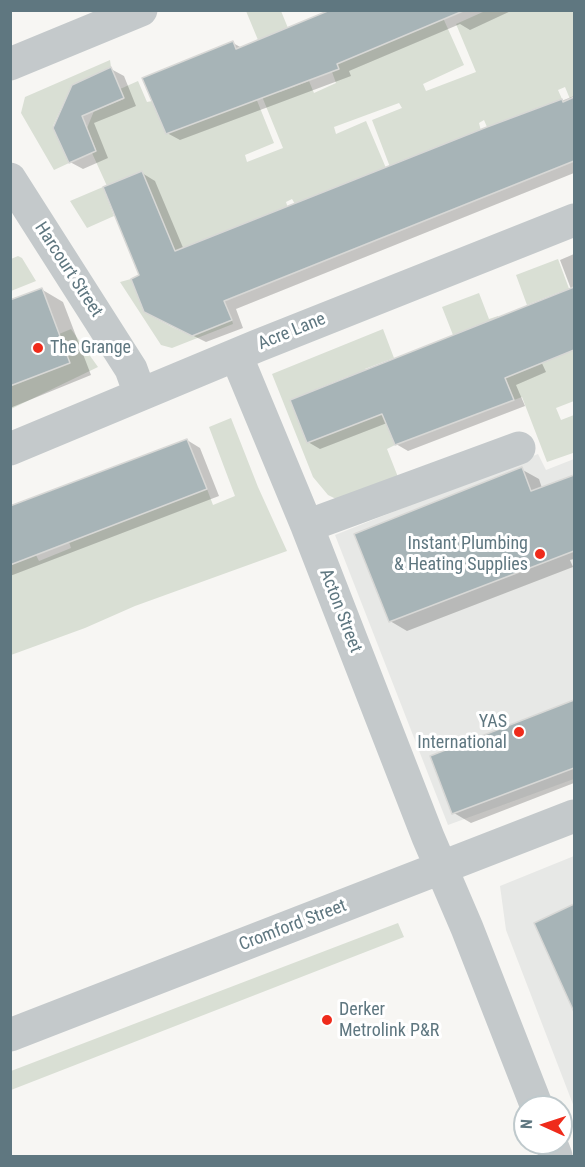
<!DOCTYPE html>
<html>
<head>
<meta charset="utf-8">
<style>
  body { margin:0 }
  #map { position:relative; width:585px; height:1167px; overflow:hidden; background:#f7f6f3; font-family:"Roboto Condensed",sans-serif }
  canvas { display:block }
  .frame { position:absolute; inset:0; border:12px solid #5f7780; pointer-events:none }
  .north { position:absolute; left:513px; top:1095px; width:60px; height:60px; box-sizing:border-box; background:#fff; border:2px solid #bfc9cc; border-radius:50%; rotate:273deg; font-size:16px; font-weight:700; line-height:24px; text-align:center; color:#5f7780 }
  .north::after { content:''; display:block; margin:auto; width:21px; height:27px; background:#ef2b1b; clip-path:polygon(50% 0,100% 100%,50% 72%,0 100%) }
</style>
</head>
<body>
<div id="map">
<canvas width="585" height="1167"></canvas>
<div class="frame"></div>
<div class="north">N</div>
</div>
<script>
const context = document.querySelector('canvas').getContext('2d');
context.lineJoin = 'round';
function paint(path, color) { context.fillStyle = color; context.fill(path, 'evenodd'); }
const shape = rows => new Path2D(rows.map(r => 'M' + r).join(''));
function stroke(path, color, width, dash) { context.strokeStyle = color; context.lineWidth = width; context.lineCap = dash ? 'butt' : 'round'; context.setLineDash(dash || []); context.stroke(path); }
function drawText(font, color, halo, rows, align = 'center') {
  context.font = font + ' "Roboto Condensed",sans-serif'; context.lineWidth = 6; context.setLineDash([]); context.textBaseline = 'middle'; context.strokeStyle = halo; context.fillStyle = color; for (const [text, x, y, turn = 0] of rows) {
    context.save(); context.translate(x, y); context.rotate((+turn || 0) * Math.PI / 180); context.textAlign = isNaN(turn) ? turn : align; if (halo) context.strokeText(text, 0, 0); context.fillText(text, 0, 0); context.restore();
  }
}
const built = shape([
  [538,454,546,470,574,459,574,779,448,825,335,535],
  [574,856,574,1107,506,930,500,886]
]);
const green = shape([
  [246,11,281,11,288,28,258,40],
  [426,11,440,11,464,65,423,84,426,91,476,72,456,24,485,11,574,11,574,97,570,99,565,87,558,90,562,99,487,127,484,120,479,123,481,131,390,167,372,120,402,108,399,103,334,127,336,134,366,121,386,168,295,204,292,199,286,202,288,208,190,302,107,186,92,153,96,150,87,128,94,111,124,99,120,89,138,81,147,102,152,101,166,134,256,98,274,143,245,155,247,162,283,148,252,72,268,65,280,92,309,81,314,93,336,83,332,72,339,69,322,27,431,23],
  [110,60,111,67,72,85,53,126,69,163,54,170,21,113,25,97],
  [103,187,114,216,87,228,70,201],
  [18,256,22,258,36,281,11,291,11,259],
  [558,259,574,302,574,330,560,292,527,305,516,275],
  [131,279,144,312,172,327,192,336,232,320,233,324,172,348,161,345,120,282],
  [479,293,489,319,498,316,519,372,530,353,574,336,574,401,556,408,561,420,574,415,574,456,573,453,547,462,522,397,514,400,484,323,453,335,442,307],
  [71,329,98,367,11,409,11,386,70,363,59,334],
  [383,329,394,358,365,369,395,445,387,449,398,477,336,499,328,495,313,477,272,374],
  [349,376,367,420,307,443,290,400],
  [231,418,258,487,287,551,135,606,85,628,11,655,11,565,36,555,39,561,71,548,69,542,207,489,213,505,235,496,209,427],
  [398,923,404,937,11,1090,11,1071]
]);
const shadow = shape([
  [333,10,513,10,470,30,460,24,349,71,351,76,180,140,167,133,233,43,242,48],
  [111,69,124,76,136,106,94,123,108,158,83,169,70,162,55,128],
  [574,96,574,173,236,309,243,328,206,342,159,319,141,276,142,173,155,181,184,250],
  [574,254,574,347,540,359,546,372,516,385,525,406,408,451,396,444,387,423,320,449,308,442,571,289,560,260],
  [41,289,63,302,91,375,10,408,10,301],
  [187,440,200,448,219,496,10,576,10,507],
  [521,469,539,479,542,488,574,476,574,559,570,560,573,567,407,631,390,621],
  [574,702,574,783,471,823,454,813,432,756],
  [574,906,574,1009,536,924]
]);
const building = shape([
  [330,10,463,11,337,64,339,69,166,134,142,78,233,41,236,49,330,10],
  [111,67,124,98,82,116,96,151,69,163,53,128,72,85,111,67],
  [574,97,574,161,224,301,232,320,192,336,144,312,131,279,139,275,103,187,142,171,175,251,487,127,562,99,563,102,574,97],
  [574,287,574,350,505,378,514,400,395,445,382,414,307,443,290,400,574,287],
  [42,288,70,363,10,386,10,300,42,288],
  [187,439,207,489,10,565,10,506,187,439],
  [522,467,531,491,574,475,574,551,389,622,354,534,522,467],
  [574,700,574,768,452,814,430,756,574,700],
  [574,904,574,1012,534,923,574,904]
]);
const minor = shape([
  [10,64,141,10],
  [10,179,131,369,140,394],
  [236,355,307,526,428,837,467,928,537,1107],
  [10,449,257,346,574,220],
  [307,526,519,448],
  [10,1035,574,816],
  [551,1143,556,1156]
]);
const markers = [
  [38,348,6,"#ef2b1b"],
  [540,554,6,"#ef2b1b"],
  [519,732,6,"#ef2b1b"],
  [327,1020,6,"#ef2b1b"]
];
const streetNames = [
  ["Harcourt Street",68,270,57],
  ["Acre Lane",292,332,-22],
  ["Acton Street",340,611,69],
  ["Cromford Street",293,926,-21]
];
const poiNames = [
  ["The Grange",50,348],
  ["Instant Plumbing",528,544,"right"],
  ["& Heating Supplies",528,565,"right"],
  ["YAS",507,722,"right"],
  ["International",507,743,"right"],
  ["Derker",339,1010],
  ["Metrolink P&R",339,1031]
];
paint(built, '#e7e8e6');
paint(green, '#d9dfd4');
paint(shadow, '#0003');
paint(building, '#a7b4b7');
stroke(building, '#d8d8d6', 1.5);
stroke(minor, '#c4c9cb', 33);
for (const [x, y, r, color] of markers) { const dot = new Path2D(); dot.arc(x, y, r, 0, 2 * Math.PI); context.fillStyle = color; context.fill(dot); stroke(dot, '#fff', 2); }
drawText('18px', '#5f7780', '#fff', streetNames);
drawText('18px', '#5f7780', '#fff', poiNames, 'left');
</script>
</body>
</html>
